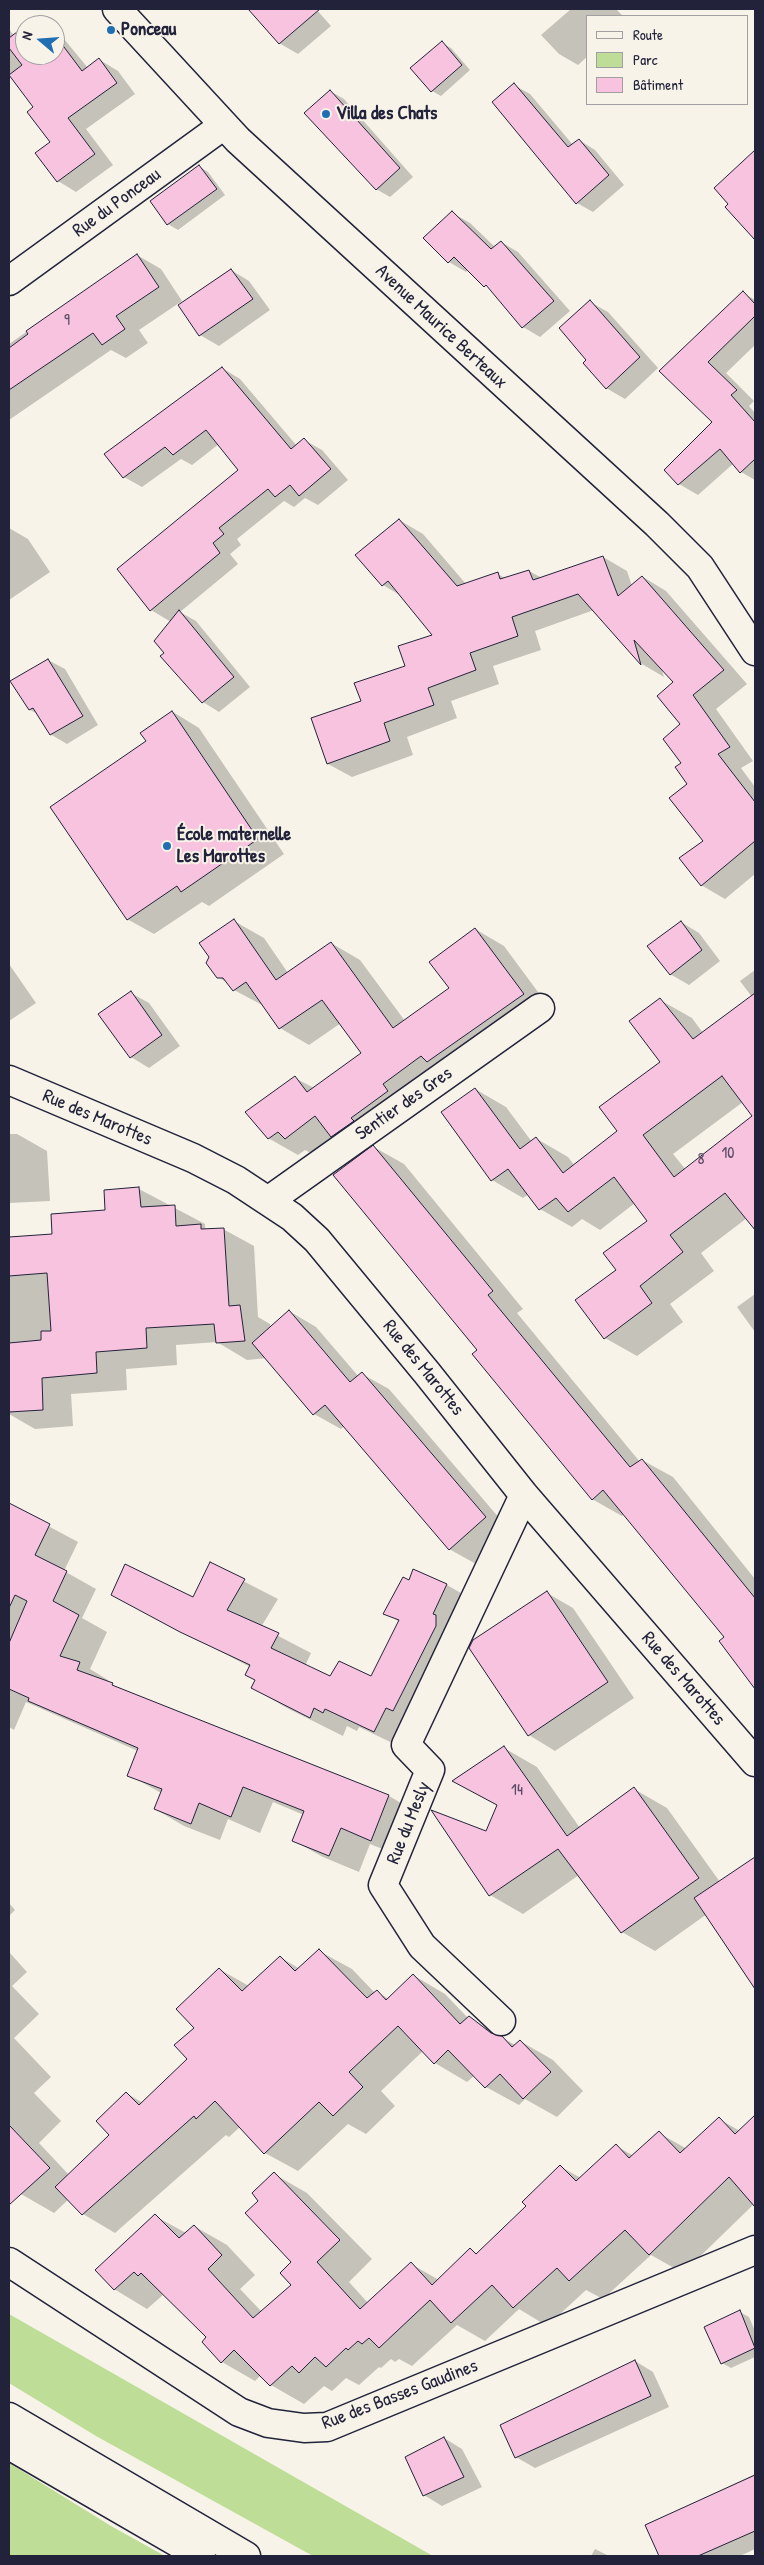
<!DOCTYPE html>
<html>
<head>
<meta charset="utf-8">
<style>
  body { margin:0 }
  #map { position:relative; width:764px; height:2565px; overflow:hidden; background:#f7f3e8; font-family:"Patrick Hand",sans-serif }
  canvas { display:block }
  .frame { position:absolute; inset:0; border:10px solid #22223b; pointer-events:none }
  .legend { position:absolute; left:586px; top:15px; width:162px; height:90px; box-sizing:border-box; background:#f7f3e8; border:1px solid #a29fa3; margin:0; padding:6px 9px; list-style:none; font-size:15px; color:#22223b }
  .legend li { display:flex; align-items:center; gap:10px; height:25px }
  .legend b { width:25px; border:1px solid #a29fa3 }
  .north { position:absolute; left:15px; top:15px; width:50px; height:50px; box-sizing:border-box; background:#f7f3e8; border:1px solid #a29fa3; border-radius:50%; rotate:288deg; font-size:14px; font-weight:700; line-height:20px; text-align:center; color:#22223b }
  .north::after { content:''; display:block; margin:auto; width:18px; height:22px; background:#1f6fb2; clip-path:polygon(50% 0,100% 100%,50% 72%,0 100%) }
</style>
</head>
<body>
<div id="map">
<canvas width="764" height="2565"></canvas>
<div class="frame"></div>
<ul class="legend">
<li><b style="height:6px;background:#f7f3e8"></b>Route</li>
<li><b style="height:14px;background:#bedd96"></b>Parc</li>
<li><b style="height:14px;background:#f7c3df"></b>Bâtiment</li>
</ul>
<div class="north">N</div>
</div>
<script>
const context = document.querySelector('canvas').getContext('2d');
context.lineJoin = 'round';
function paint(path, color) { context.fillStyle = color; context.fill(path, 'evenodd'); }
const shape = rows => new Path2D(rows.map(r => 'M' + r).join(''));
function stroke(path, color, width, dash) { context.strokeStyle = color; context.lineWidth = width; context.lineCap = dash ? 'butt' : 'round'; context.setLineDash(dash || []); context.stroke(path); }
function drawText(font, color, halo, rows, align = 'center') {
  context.font = font + ' "Patrick Hand",sans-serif'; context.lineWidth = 4; context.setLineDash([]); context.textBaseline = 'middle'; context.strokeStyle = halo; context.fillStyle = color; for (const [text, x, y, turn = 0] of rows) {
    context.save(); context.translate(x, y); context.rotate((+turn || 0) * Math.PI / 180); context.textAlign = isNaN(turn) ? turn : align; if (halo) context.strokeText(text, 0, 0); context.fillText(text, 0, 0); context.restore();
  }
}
const green = shape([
  [9,2314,433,2556,313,2556,96,2436,9,2383],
  [9,2463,111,2526,165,2556,9,2556]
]);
const shadow = shape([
  [249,9,316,9,331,26,298,54,279,43],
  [571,9,616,9,623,16,588,16,588,56,578,65,559,54,541,35],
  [38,18,50,25,29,25],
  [25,28,25,55,55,55,55,28,88,68,100,60,118,71,135,94,86,129,113,165,76,192,58,181,36,153,52,142,35,107,9,73,9,29,14,36],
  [442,43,451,48,470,70,441,96,432,91],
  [514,85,530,94,573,145,579,140,595,150,624,185,593,212,577,203],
  [330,91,344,99,413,177,390,197,376,189],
  [747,160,755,165,755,234,747,230,730,204],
  [199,166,208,172,225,195,178,230,168,224,152,201],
  [452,213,470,223,495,247,501,242,518,252,570,311,540,337,523,327,492,290,468,270,466,272,449,262],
  [137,255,161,269,182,301,139,330,148,343,126,358,111,350,9,420,9,344],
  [231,270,249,281,270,310,219,346,200,335],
  [743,293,755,300,755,345,726,373,754,401,749,406,755,413,755,480,741,472,734,463,698,495,679,484,666,470,714,422,661,371],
  [590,302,608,312,658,368,625,399,606,388,588,360],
  [222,368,240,379,297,446,304,440,322,450,348,480,318,505,305,498,294,507,284,501,237,539,241,545,230,554,238,564,180,612,196,621,250,687,219,712,203,702,165,653,171,622,151,610,119,569,240,470,219,444,192,465,181,459,142,487,124,477],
  [399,520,423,534,466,584,498,574,506,579,529,571,542,578,603,557,627,571,632,586,643,577,666,591,747,684,716,709,753,761,741,768,755,787,755,874,725,899,701,885,705,841,682,763,682,724,675,682,661,667,664,677,642,664,594,610,535,631,541,650,493,666,499,684,451,701,457,718,407,737,413,755,352,777,328,764,362,702,407,667,434,635,403,597,383,585],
  [9,528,28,539,50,572,9,600],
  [48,660,65,669,98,725,67,744,50,734,38,714,30,710,12,682],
  [173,712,199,728,284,854,209,906,202,902,154,934,127,919,148,742],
  [234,921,264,938,288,973,331,943,360,960,405,1021,451,988,475,929,504,946,552,1011,380,1135,382,1138,372,1146,404,1164,523,1309,517,1313,640,1462,642,1460,673,1477,755,1579,755,1687,721,1641,725,1638,624,1514,622,1516,592,1499,479,1350,363,1155,336,1139,315,1155,305,1150,298,1155,268,1138,295,1078,314,1088,363,1053,341,1023,309,1045,280,1028,264,1006,234,990,229,984,218,977],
  [681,922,699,933,720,961,689,985,670,974],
  [9,964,36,1003,9,1021],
  [755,970,755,1222,747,1218,701,1253,714,1271,670,1304,683,1322,637,1356,605,1338,617,1270,649,1221,635,1203,600,1230,582,1219,572,1227,540,1209,529,1194,523,1198,492,1180,475,1089,506,1107,532,1142,537,1139,568,1157,575,1166,619,1131,662,1062,660,1000,692,1018,703,1033,752,997,740,981],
  [743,1102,754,1117,686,1170,673,1154],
  [131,993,149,1003,180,1046,149,1068,131,1057],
  [9,1134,17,1134,47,1151,50,1201,9,1203],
  [139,1189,205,1224,205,1228,209,1230,223,1229,254,1246,258,1317,270,1324,271,1328,289,1311,316,1327,359,1377,362,1374,389,1389,512,1533,476,1564,449,1549,344,1426,341,1429,314,1414,267,1358,247,1360,217,1342,176,1345,177,1365,126,1369,127,1390,71,1394,73,1426,35,1429,9,1414,9,1226,9,1238,54,1235,106,1212],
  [755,1294,755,1332,737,1307],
  [9,1505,78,1542,64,1571,96,1589,82,1618,107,1632,90,1669,108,1680,107,1683,389,1796,418,1813,400,1856,370,1844,359,1872,323,1857,294,1841,304,1815,273,1802,260,1833,228,1819,220,1840,184,1826,155,1809,161,1793,129,1775,138,1751,26,1702,14,1730,9,1727],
  [210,1564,278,1599,261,1627,311,1653,305,1666,331,1678,371,1678,400,1622,384,1613,410,1582,414,1571,447,1585,480,1604,407,1750,359,1727,357,1731,347,1726,343,1736,285,1707,253,1688,256,1680,250,1667,113,1595,193,1599],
  [547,1593,573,1608,634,1698,555,1751,529,1735],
  [504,1748,537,1767,580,1828,634,1789,667,1808,720,1882,755,1858,755,1986,707,1914,655,1951,622,1932,579,1875,523,1914,490,1895,486,1832,498,1806,454,1781],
  [9,1903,15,1910,9,1916],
  [319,1951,352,1969,375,1993,377,1992,389,1999,413,1975,445,1994,468,2018,515,2045,520,2041,553,2060,583,2091,557,2117,525,2099,519,2105,486,2087,475,2075,467,2082,435,2063,423,2051,381,2091,395,2106,366,2134,348,2124,298,2171,265,2153,241,2126,229,2137,226,2135,115,2233,83,2214,69,2199,54,2213,21,2194,9,2181,9,1952,27,1972,12,1986,39,2014,14,2038,51,2077,34,2093,61,2121,39,2143,69,2175,111,2135,126,2093,143,2103,189,2059,196,2028,219,1969,249,1986,280,1957,300,1969],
  [719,2119,740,2131,746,2125,755,2130,755,2205,754,2204,683,2273,651,2255,603,2299,586,2290,547,2326,519,2309,485,2341,457,2325,412,2366,399,2359,395,2362,391,2359,381,2368,379,2367,359,2385,346,2378,332,2391,324,2386,304,2404,271,2385,261,2375,255,2381,222,2362,208,2337,164,2294,147,2309,114,2289,155,2216,186,2233,194,2226,227,2245,255,2275,240,2289,262,2312,293,2285,293,2262,260,2201,274,2174,307,2193,372,2259,349,2282,368,2303,411,2264,439,2280,471,2250,478,2254,527,2206,561,2167,581,2178,616,2146,634,2156,659,2133,687,2149],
  [740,2312,749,2317,755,2331,755,2357,731,2368,722,2363],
  [635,2361,653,2372,669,2407,535,2468,516,2457],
  [444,2438,462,2449,482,2487,442,2506,424,2495],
  [755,2474,755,2549,740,2556,660,2556,646,2525],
  [595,2549,609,2556,591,2556]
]);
const building = shape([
  [248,9,320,9,279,44,248,9],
  [38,17,45,25,27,25,38,17],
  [25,26,25,55,55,55,55,38,58,39,82,71,99,58,117,83,68,118,95,154,57,182,35,153,50,142,27,112,33,107,9,75,22,65,9,48,9,38,25,26],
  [442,41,462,65,431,92,410,68,442,41],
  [514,83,568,147,579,139,609,175,576,204,492,102,514,83],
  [330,90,400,168,376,190,304,113,330,90],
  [755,150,755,240,725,207,728,204,714,188,755,150],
  [199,165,217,189,167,225,150,201,199,165],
  [452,211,491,249,501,241,554,301,522,328,486,285,484,287,454,257,448,263,423,238,452,211],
  [137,254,159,287,116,316,125,329,102,345,93,333,9,390,9,348,28,334,26,331,137,254],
  [231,269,253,299,199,336,178,305,231,269],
  [743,291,755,304,755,316,708,362,737,390,731,395,755,422,755,459,740,473,720,449,678,485,664,470,712,422,659,371,743,291],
  [590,300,640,357,606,389,583,363,586,360,559,328,590,300],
  [222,367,291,449,304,438,331,469,299,496,290,485,275,497,268,489,219,528,224,534,213,543,220,553,150,611,117,569,238,470,206,430,173,455,165,447,123,478,104,454,222,367],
  [399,519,457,586,498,572,500,579,529,570,533,580,603,556,618,596,642,576,724,670,693,695,730,747,718,754,755,802,755,841,701,886,679,858,703,841,669,798,687,784,675,767,681,763,663,739,680,724,657,696,673,682,634,640,641,665,578,594,512,617,518,636,470,653,476,670,428,688,434,705,384,723,390,741,327,764,311,718,361,701,354,683,405,666,398,646,432,635,388,581,382,586,355,555,399,519],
  [179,610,234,677,202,703,160,656,164,653,154,641,179,610],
  [48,659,83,716,50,735,33,708,29,710,10,681,48,659],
  [172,711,258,839,181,892,177,886,127,920,50,807,146,741,140,733,172,711],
  [234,919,276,980,331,942,393,1028,449,988,429,962,475,928,524,994,427,1062,421,1056,383,1084,388,1091,351,1118,354,1121,331,1137,315,1116,285,1139,278,1132,268,1139,245,1112,295,1076,307,1092,361,1053,322,1000,279,1029,246,982,233,991,223,978,217,978,206,963,209,957,199,943,234,919],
  [681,921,702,950,670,975,647,946,681,921],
  [131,991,162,1035,130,1058,98,1014,131,991],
  [755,993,755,1230,725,1193,670,1235,683,1252,640,1286,652,1303,604,1339,575,1300,616,1270,603,1253,647,1221,614,1177,568,1212,556,1198,539,1210,508,1169,491,1181,441,1112,475,1088,520,1149,536,1137,563,1173,617,1131,599,1107,660,1062,629,1021,660,998,693,1039,755,993],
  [722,1076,752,1116,674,1177,643,1135,722,1076],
  [373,1145,493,1291,488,1295,630,1467,642,1459,755,1598,755,1689,719,1641,724,1637,603,1490,592,1500,472,1354,477,1350,333,1175,373,1145],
  [139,1187,141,1207,175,1205,176,1226,201,1224,201,1229,224,1228,229,1306,240,1305,245,1341,216,1343,214,1324,146,1328,147,1348,96,1352,97,1373,42,1378,43,1410,9,1412,9,1343,41,1340,41,1331,51,1331,47,1273,9,1276,9,1237,52,1234,51,1214,105,1210,104,1190,139,1187],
  [289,1310,350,1382,362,1372,486,1517,449,1550,325,1405,313,1415,252,1343,289,1310],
  [9,1503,50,1524,35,1555,67,1571,53,1601,79,1615,60,1656,80,1662,77,1670,113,1683,112,1685,389,1795,371,1841,341,1828,329,1856,292,1841,304,1811,243,1787,231,1817,199,1803,191,1824,154,1809,162,1789,127,1776,138,1748,28,1701,29,1698,9,1689,9,1643,27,1601,15,1595,9,1608,9,1503],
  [210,1562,245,1579,227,1610,279,1633,271,1648,330,1676,339,1661,371,1676,399,1620,383,1614,403,1577,409,1580,413,1569,447,1584,433,1614,436,1615,436,1626,393,1711,386,1708,374,1732,325,1709,323,1713,314,1708,310,1718,251,1688,255,1680,245,1675,250,1665,180,1632,111,1595,125,1564,193,1597,210,1562],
  [547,1591,608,1682,528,1736,469,1648,473,1640,547,1591],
  [504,1746,567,1836,634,1787,699,1878,621,1933,558,1849,489,1896,431,1810,486,1831,497,1805,452,1781,504,1746],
  [755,1857,755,1989,694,1898,755,1857],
  [319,1949,367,1998,377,1990,386,2000,413,1974,460,2024,469,2016,491,2033,502,2036,512,2047,520,2040,551,2072,523,2099,500,2074,485,2088,448,2050,434,2064,398,2026,349,2072,363,2087,333,2116,319,2102,264,2154,215,2101,196,2119,194,2116,82,2215,55,2187,109,2135,96,2121,126,2092,139,2105,187,2059,174,2045,194,2028,176,2009,219,1968,242,1991,280,1956,295,1971,319,1949],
  [755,2115,755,2207,729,2177,649,2255,625,2230,569,2281,557,2268,513,2308,492,2285,451,2323,430,2300,379,2348,369,2338,362,2344,358,2341,348,2350,346,2348,326,2367,315,2357,299,2373,292,2366,270,2386,234,2350,221,2363,202,2342,206,2337,141,2273,138,2276,134,2272,114,2290,95,2270,155,2214,179,2238,194,2225,222,2255,208,2269,253,2318,291,2285,280,2273,291,2262,245,2213,258,2201,252,2193,274,2172,340,2240,317,2262,360,2309,411,2262,432,2285,470,2248,476,2254,526,2206,522,2202,560,2165,576,2181,616,2144,629,2158,659,2131,680,2153,719,2117,735,2134,755,2115],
  [9,2125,50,2168,9,2205,9,2125],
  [740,2310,755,2348,721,2364,704,2327,740,2310],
  [635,2360,651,2396,515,2458,500,2425,635,2360],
  [444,2437,464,2477,423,2496,405,2457,444,2437],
  [755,2475,755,2531,698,2556,659,2556,645,2525,755,2475]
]);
const street = shape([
  [117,9,238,140,657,524,700,567,755,651],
  [9,281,224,125],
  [9,1080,193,1158,236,1180,292,1217,317,1240,427,1373,524,1495,755,1762],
  [268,1201,540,1008],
  [501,2021,422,1946,383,1885,430,1770,406,1745,524,1495],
  [9,2262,239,2412,268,2423,304,2428,327,2427,755,2250]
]);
const secondary = shape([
  [9,2417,246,2556],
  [9,2445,201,2556]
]);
const markers = [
  [111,30,5,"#1f6fb2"],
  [326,114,5,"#1f6fb2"],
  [167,846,5,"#1f6fb2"]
];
const numberNames = [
  ["9",67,321],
  ["10",728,1154],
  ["8",701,1160],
  ["14",517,1791]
];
const poiNames = [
  ["Ponceau",121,30],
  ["Villa des Chats",336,114],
  ["École maternelle",177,835],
  ["Les Marottes",177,857]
];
const streetNames = [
  ["Rue du Ponceau",117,203,-36],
  ["Avenue Maurice Berteaux",441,327,43],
  ["Sentier des Gres",404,1104,-35],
  ["Rue des Marottes",97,1118,23],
  ["Rue des Marottes",423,1368,51],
  ["Rue des Marottes",683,1679,49],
  ["Rue du Mesly",409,1823,-68],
  ["Rue des Basses Gaudines",400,2395,-21]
];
paint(green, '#bedd96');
paint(shadow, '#0003');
paint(building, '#f7c3df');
stroke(building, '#22223b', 1);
stroke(street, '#22223b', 31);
stroke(secondary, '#22223b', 31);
stroke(street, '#f7f3e8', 28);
stroke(secondary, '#f7f3e8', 28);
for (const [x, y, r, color] of markers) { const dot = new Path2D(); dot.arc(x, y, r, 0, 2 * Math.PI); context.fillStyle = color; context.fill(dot); stroke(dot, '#f7f3e8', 2); }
drawText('16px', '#574a64', null, numberNames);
drawText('bold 19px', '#22223b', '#f7f3e8', poiNames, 'left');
drawText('19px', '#22223b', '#f7f3e8', streetNames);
</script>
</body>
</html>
